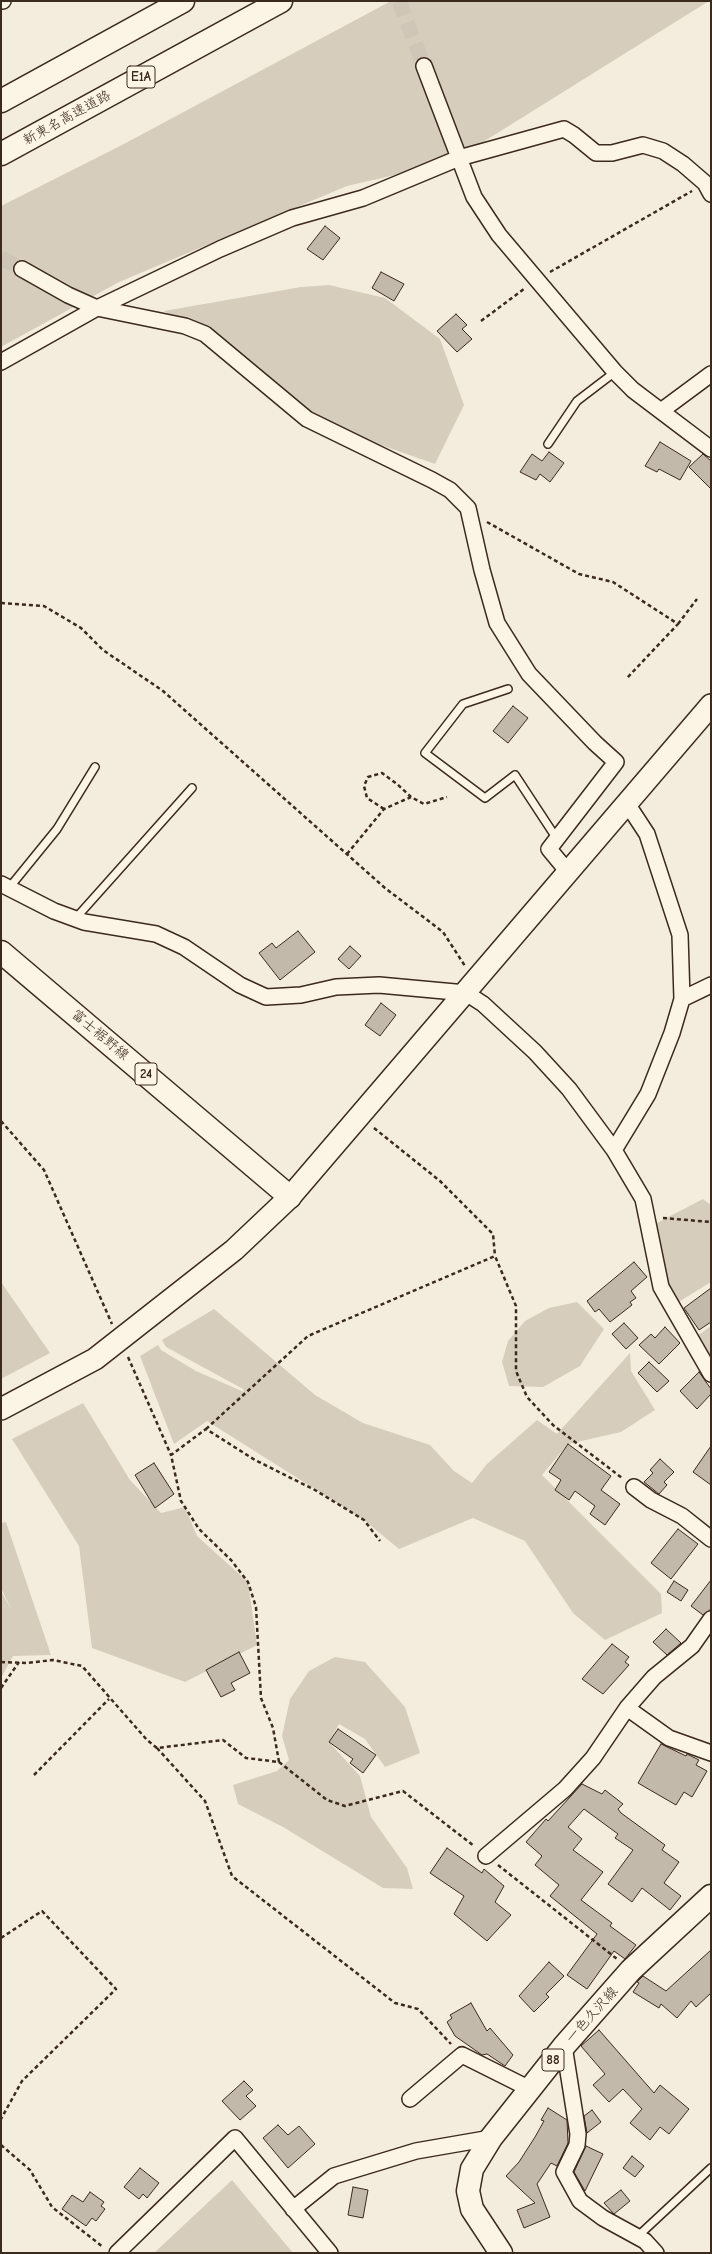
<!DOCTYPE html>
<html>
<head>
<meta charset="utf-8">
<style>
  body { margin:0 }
  #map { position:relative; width:712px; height:2254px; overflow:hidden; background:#f4eddd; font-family:"Comic Neue",sans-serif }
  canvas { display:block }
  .frame { position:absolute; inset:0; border:2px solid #3b2a1e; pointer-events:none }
</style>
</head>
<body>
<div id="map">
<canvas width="712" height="2254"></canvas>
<div class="frame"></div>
</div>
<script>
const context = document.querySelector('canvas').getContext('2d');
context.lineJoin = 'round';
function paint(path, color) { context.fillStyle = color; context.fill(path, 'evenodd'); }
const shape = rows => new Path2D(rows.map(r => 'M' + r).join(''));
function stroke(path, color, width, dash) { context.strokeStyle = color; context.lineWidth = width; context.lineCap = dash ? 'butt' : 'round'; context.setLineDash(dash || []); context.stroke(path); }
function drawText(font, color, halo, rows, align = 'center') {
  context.font = font + ' "Comic Neue","Klee One",sans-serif'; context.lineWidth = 3; context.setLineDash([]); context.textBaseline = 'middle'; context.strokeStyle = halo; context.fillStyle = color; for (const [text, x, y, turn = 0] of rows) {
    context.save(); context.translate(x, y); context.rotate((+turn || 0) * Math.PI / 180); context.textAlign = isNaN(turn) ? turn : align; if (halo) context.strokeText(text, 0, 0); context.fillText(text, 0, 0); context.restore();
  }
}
const green = shape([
  [391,1,709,1,451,162,347,186,119,282,1,347,1,206,122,145],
  [329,285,385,298,440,339,464,405,435,464,307,419,229,353,164,311,301,287],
  [703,1199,711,1205,711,1282,672,1306,653,1225],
  [1,1282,50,1353,1,1379],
  [577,1302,604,1329,580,1366,543,1387,509,1386,502,1362,508,1341,525,1321,549,1308],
  [214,1309,315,1395,363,1423,430,1445,454,1471,472,1483,487,1464,537,1420,557,1434,630,1353,631,1371,655,1410,621,1432,568,1444,542,1475,661,1594,662,1613,605,1640,573,1613,525,1541,473,1518,399,1549,364,1520,207,1421,174,1444,140,1356,158,1345,161,1350,196,1371,244,1392,243,1389,166,1347,162,1340],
  [711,1326,711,1362,697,1336],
  [83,1403,130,1480,161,1513,185,1507,197,1536,248,1582,257,1645,185,1682,92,1648,79,1546,12,1439],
  [6,1522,51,1655,13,1656,1,1678,1,1591,12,1611,1,1588,1,1523],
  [335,1657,365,1662,405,1707,420,1753,385,1767,365,1739,339,1724,329,1742,360,1776,371,1817,407,1868,413,1889,383,1888,283,1827,238,1804,233,1785,277,1771,289,1760,282,1736,290,1699,309,1671],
  [232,2180,293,2253,154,2253]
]);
const building = shape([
  [325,226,340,238,323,260,307,249,325,226],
  [381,272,404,284,394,301,372,288,381,272],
  [456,314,467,325,462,329,472,339,457,352,437,331,456,314],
  [660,442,691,461,680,480,659,469,657,472,645,466,660,442],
  [549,452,564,463,550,482,540,474,536,480,520,472,532,454,542,461,549,452],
  [703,454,711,461,711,489,689,467,703,454],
  [513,706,528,718,508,743,493,731,513,706],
  [298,931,315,952,280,980,259,953,272,943,276,948,298,931],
  [350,946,361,956,349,969,338,959,350,946],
  [381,1003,396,1015,380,1036,365,1025,381,1003],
  [634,1262,647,1277,631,1291,636,1298,630,1302,632,1305,610,1322,599,1309,595,1312,587,1301,634,1262],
  [711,1288,711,1322,699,1330,684,1308,711,1288],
  [624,1323,638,1338,626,1349,612,1334,624,1323],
  [665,1327,680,1343,659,1364,639,1345,651,1334,655,1338,665,1327],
  [649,1362,669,1381,657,1392,638,1373,649,1362],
  [699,1372,711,1389,711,1394,697,1409,680,1391,699,1372],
  [568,1444,611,1476,601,1490,620,1504,605,1525,590,1514,595,1506,575,1491,569,1500,555,1490,561,1480,549,1472,568,1444],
  [711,1446,711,1485,693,1472,711,1446],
  [660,1459,674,1472,664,1482,667,1485,659,1494,644,1482,653,1473,650,1470,660,1459],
  [154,1463,174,1494,155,1508,135,1475,154,1463],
  [678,1529,698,1544,671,1579,651,1563,678,1529],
  [711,1580,711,1609,703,1615,691,1606,711,1580],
  [674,1581,688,1590,681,1601,667,1592,674,1581],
  [666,1629,681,1643,667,1655,653,1642,666,1629],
  [612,1644,629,1657,625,1662,629,1665,603,1694,582,1679,612,1644],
  [239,1652,250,1673,231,1683,235,1690,221,1697,206,1670,239,1652],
  [338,1729,376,1755,363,1773,350,1763,353,1759,329,1742,338,1729],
  [661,1744,686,1756,687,1754,699,1760,696,1765,707,1771,692,1797,684,1792,676,1805,638,1783,661,1744],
  [582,1784,602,1794,605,1790,623,1804,618,1809,621,1813,665,1845,662,1850,679,1862,664,1883,681,1896,670,1910,642,1888,632,1902,608,1884,633,1850,615,1838,618,1834,584,1809,568,1827,582,1839,573,1850,603,1872,581,1900,612,1923,610,1926,636,1945,625,1959,614,1951,587,1989,567,1975,597,1934,550,1896,559,1885,535,1865,542,1856,526,1842,546,1819,548,1821,582,1784],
  [447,1848,482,1873,484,1869,504,1886,495,1902,511,1915,487,1941,454,1914,464,1896,430,1873,447,1848],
  [711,1950,711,1993,696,2007,691,2001,677,2018,661,2004,659,2008,633,1992,639,1983,637,1982,643,1976,666,1991,711,1950],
  [549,1962,564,1976,546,1994,549,1997,534,2012,519,1996,549,1962],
  [471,2003,487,2031,490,2028,513,2055,505,2066,487,2054,482,2055,455,2036,447,2022,452,2018,450,2015,471,2003],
  [599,2030,654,2093,660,2085,689,2109,669,2134,660,2127,650,2140,630,2123,642,2109,623,2089,609,2102,593,2085,605,2074,581,2046,599,2030],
  [244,2081,253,2090,246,2096,256,2106,240,2120,222,2101,244,2081],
  [548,2108,567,2120,568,2143,557,2166,551,2163,537,2184,550,2217,524,2228,517,2210,535,2203,506,2176,519,2162,535,2137,544,2121,541,2120,548,2108],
  [592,2110,601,2122,587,2133,584,2116,592,2110],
  [278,2125,288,2135,299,2126,315,2144,288,2168,263,2138,278,2125],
  [586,2146,603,2154,585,2191,574,2172,586,2146],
  [632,2156,644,2166,635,2177,623,2168,632,2156],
  [140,2168,159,2183,147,2198,143,2194,139,2199,124,2187,140,2168],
  [353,2187,368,2190,363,2218,348,2215,353,2187],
  [621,2190,630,2201,614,2214,604,2203,621,2190],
  [90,2192,104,2202,101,2206,105,2209,96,2221,92,2218,86,2226,62,2209,72,2195,83,2202,90,2192]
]);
const streetTunnel = shape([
  [399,1,424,66],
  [1,258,22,269]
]);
const path = shape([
  [550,272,692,191],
  [481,321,524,289],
  [487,522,579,574,613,582,678,624,627,678],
  [1,603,44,606,81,628,103,650,163,691,385,888,443,932,465,966],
  [678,624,697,599],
  [384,809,367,798,364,786,368,777,382,773,397,784,411,797],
  [347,854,384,809,411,797,424,804,447,797],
  [1,1121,44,1170,112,1324],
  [374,1128,440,1181,493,1234,495,1256],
  [663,1218,711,1222],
  [128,1357,171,1455],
  [206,1429,308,1336,495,1256,516,1306,516,1371,527,1397,553,1425,622,1478],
  [1,1662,26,1663,53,1660,82,1666,147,1740,157,1748,223,1740,246,1758,279,1762,327,1800,345,1806,403,1791,474,1846],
  [1,1688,19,1662],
  [157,1748,205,1801,232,1876,395,2003,418,2009,451,2044],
  [279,1762,273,1728,261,1698,256,1607,248,1582,231,1560,199,1529,181,1501,171,1455,206,1429,255,1460,315,1490,364,1520,380,1541],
  [34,1775,109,1699],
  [498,1865,617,1959],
  [1,1938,42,1911,116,1989,22,2081,1,2119],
  [1,2145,30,2170,52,2207,103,2247]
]);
const lane = shape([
  [548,444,577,401,615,372],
  [508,689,463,704,425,753,485,798,515,775,557,839],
  [9,888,57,829,95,767],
  [75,919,192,788],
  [637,2237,711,2168]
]);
const street = shape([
  [1,1,3,1],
  [424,66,474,197,499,235,615,372,633,390,711,449],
  [22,269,68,295,97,308,185,326,205,334,307,419,432,480,450,490,468,508,482,570,497,623,529,674,595,743,616,762,549,849,568,872],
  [1,362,97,308,220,249,292,218,363,198,459,158,564,129,574,135,596,153,612,153,643,145,663,151,683,164,705,183,711,194],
  [661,411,711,374],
  [628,805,647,834,680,935,682,999],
  [1,884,54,911,84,922,156,934,184,947,240,985,266,997,301,995,336,987,379,985,466,993,483,1004,535,1052,569,1089,614,1150,643,1199,661,1287,711,1374],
  [614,1150,648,1094,672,1033,682,999,711,985],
  [634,1487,651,1500,682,1516,711,1539],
  [627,1708,669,1738,711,1753],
  [486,1856,565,1789,593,1758,627,1708,654,1677,692,1646,711,1619],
  [564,2046,578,2134,577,2145,564,2172,580,2201,603,2218,645,2241,656,2253],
  [410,2099,462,2055,530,2089],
  [293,2209,334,2176,416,2151,491,2138],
  [117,2253,235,2138,330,2253]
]);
const secondary = shape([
  [1,1409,95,1359,234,1250,290,1197,711,705]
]);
const primary = shape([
  [1,952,290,1197],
  [501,2253,472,2209,468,2191,472,2169,491,2138,564,2046,631,1970,711,1896]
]);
const highway = shape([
  [1,101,183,1],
  [1,154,281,1]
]);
const shields = [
  [141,77,28],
  [146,1074,22],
  [553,2060,22]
];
const shieldNames = [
  ["E1A",141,77],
  ["24",146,1074],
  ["88",553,2060]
];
const streetNames = [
  ["新東名高速道路",67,118,-29],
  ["富士裾野線",100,1035,40],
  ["一色久沢線",592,2015,-48]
];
paint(green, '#d6cdbd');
paint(building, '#c3b9aa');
stroke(building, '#3b2a1e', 1);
stroke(streetTunnel, '#cfc6b7', 15, [15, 8]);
stroke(lane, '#3b2a1e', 10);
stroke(street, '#3b2a1e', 18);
stroke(secondary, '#3b2a1e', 24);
stroke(primary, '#3b2a1e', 25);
stroke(highway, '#3b2a1e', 25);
stroke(path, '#3b2a1e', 2.5, [4, 3]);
stroke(lane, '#fcf5e5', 7);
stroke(street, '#fcf5e5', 15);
stroke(secondary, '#fcf5e5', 21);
stroke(primary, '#fcf5e5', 22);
stroke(highway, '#fcf5e5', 22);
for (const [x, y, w] of shields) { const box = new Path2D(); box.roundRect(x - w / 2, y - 11, w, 22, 3); context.fillStyle = '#fcf5e5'; context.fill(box); stroke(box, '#3b2a1e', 1); }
drawText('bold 13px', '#3b2a1e', null, shieldNames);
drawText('14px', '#3b2a1e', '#fcf5e5', streetNames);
</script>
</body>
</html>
